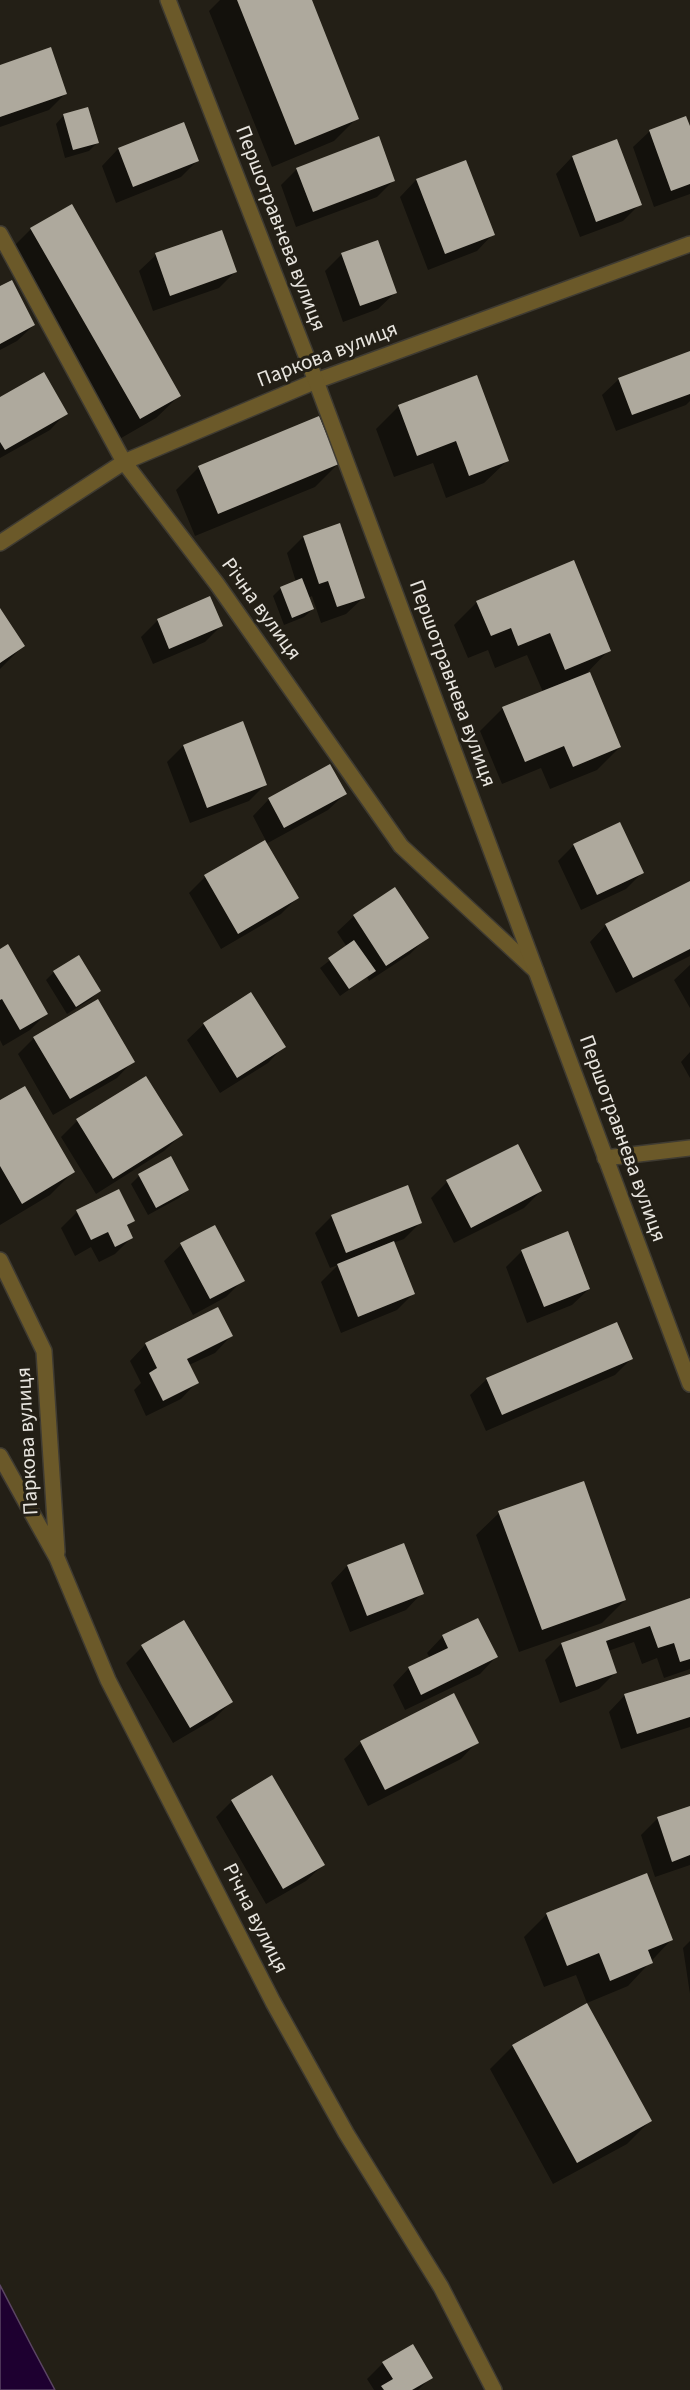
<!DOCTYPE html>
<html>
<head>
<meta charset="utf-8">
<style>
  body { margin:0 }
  canvas { display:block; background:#231f16 }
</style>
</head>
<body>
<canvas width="690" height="2390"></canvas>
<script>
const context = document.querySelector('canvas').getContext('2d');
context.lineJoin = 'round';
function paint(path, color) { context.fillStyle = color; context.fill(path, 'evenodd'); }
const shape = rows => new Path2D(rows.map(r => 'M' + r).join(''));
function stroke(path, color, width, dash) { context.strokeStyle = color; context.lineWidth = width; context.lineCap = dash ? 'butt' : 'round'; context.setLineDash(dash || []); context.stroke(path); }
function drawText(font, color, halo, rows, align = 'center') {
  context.font = font + ' "Source Sans 3",sans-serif'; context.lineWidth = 6; context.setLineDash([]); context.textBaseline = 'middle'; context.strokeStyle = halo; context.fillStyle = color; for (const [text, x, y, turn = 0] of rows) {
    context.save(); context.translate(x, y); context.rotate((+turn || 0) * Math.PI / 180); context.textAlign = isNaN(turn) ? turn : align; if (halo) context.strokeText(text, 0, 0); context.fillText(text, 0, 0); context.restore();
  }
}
const water = shape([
  [0,2285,32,2347,55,2390,0,2390,0,2285]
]);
const shadow = shape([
  [220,0,310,0,357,118,334,141,272,167,209,11],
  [0,67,65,94,49,110,0,127],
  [64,115,97,143,89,151,65,158,56,124],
  [183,124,197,161,181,177,116,203,102,166,118,149],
  [650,131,690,131,690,194,654,207,633,147],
  [616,141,640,204,623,221,580,237,556,174,572,157],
  [297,169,394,180,377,197,296,227,281,185],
  [416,180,493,234,477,251,428,270,400,197],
  [31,229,179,396,156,418,116,441,8,252],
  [377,242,395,293,378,309,343,322,325,271,341,255],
  [156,255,235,272,219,288,153,311,139,271],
  [0,288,34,325,17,341,0,350],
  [690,354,690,401,686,405,616,431,602,395,619,379],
  [0,399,66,413,50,430,0,458],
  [399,406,507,461,484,483,446,498,433,463,394,477,376,429],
  [338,464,315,487,195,536,176,490,199,467],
  [303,537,363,598,346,614,321,623,312,596,308,598,313,609,304,617,284,625,273,596,281,588,296,582,287,553],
  [210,598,221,626,205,642,153,664,141,637,158,620],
  [477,602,609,650,584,676,620,747,597,770,550,789,541,768,502,784,480,731,503,708,543,692,527,655,495,668,488,650,468,658,454,625],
  [0,611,23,646,0,669],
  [183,746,265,785,249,801,190,823,167,762],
  [345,794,328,810,266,844,297,898,281,914,221,949,189,893,205,877,266,841,253,816,269,799],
  [574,845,642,873,626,889,581,910,558,861],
  [690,885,690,956,616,993,590,942,606,925],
  [354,916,427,937,410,954,369,981,367,977,340,996,320,968,347,947,337,932],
  [0,951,46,1014,30,1030,3,1046,0,1040],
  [690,965,690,1008,674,980],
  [54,972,99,991,91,999,67,1014,46,980],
  [204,1024,284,1046,268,1063,220,1093,187,1040],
  [34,1038,133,1061,117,1078,53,1115,18,1054],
  [690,1052,690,1078,681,1062],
  [0,1102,73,1172,50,1195,0,1225],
  [77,1121,181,1135,164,1151,96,1194,61,1137],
  [139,1176,187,1190,179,1198,148,1215,131,1184],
  [447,1182,541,1191,524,1208,454,1243,431,1198],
  [77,1212,133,1221,126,1227,131,1238,115,1254,99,1262,91,1247,75,1256,61,1228],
  [332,1216,420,1223,404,1239,393,1243,413,1294,397,1310,341,1333,321,1282,338,1265,330,1268,315,1233],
  [214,1227,243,1280,226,1297,193,1315,164,1261,181,1245],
  [522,1251,589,1289,572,1305,527,1323,506,1267],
  [231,1336,215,1353,189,1365,197,1382,181,1399,146,1416,134,1390,141,1383,130,1361,146,1344],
  [631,1359,615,1375,486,1431,470,1395,487,1379],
  [499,1513,625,1600,602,1623,519,1652,476,1535],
  [403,1545,422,1593,406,1610,350,1632,331,1583,347,1566],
  [690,1600,690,1669,664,1678,657,1658,642,1664,634,1642,608,1651,615,1673,599,1689,560,1703,545,1660,561,1644],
  [443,1636,496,1657,480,1674,405,1710,393,1685,409,1668,430,1658,427,1653],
  [142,1647,231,1702,214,1719,173,1743,126,1663],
  [690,1675,690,1727,621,1749,609,1712,625,1695],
  [454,1695,477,1742,461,1759,368,1806,344,1759,361,1743],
  [232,1801,323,1865,306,1881,266,1904,216,1817],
  [690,1808,690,1865,655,1877,641,1835,657,1819],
  [547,1914,671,1940,628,1986,587,2003,576,1975,544,1987,524,1937],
  [690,1941,690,1994,683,1948],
  [586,2005,650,2121,627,2144,553,2184,490,2069,513,2046],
  [383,2363,431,2377,418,2390,374,2390,367,2379]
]);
const building = shape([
  [237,0,312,0,359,119,295,145],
  [51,47,67,94,0,117,0,65],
  [88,107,99,143,73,150,63,114],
  [686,116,690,126,690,184,671,191,649,130],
  [184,122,199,161,133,187,118,148],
  [379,136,395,181,313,212,296,168],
  [617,139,642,205,596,222,572,156],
  [466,160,495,235,445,254,416,179],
  [72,204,181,396,140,419,30,228],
  [222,230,237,272,170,296,155,253],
  [378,240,397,293,360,306,341,253],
  [12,280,35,325,0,344,0,286],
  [690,351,690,394,632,415,618,378],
  [44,372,68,414,5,450,0,442,0,397],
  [477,375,509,461,469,476,456,441,417,456,398,405],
  [319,416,339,464,218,514,198,466],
  [340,523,365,598,337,607,328,581,319,584,303,536],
  [574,560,611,651,565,670,550,633,518,646,511,628,491,636,476,601],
  [302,578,314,609,292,618,280,587],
  [210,596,223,626,169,649,157,619],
  [0,608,25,646,0,663],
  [590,672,621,747,573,767,564,746,525,762,502,707],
  [243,721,267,785,207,808,183,745],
  [330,764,347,794,284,828,268,798],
  [620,822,644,873,597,895,573,844],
  [265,840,299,898,238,934,204,875],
  [690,881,690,949,633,978,605,924],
  [395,887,429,938,386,966,353,915],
  [354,940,376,971,349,989,328,958],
  [8,944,48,1014,20,1030,2,999,0,1000,0,949],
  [79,955,101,991,76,1007,53,971],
  [251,992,286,1047,237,1078,203,1023],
  [98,999,135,1062,70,1099,33,1037],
  [146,1076,183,1135,113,1179,76,1119],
  [25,1086,75,1172,22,1204,0,1166,0,1100],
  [518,1144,542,1191,471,1228,446,1180],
  [171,1156,189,1190,156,1208,138,1174],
  [408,1185,422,1223,346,1253,331,1215],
  [119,1189,135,1221,127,1225,133,1238,115,1247,108,1232,91,1240,76,1210],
  [215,1225,245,1281,210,1299,180,1243],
  [568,1231,590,1289,544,1307,521,1250],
  [394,1241,415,1294,358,1317,337,1264],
  [218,1307,233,1336,187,1359,199,1383,163,1401,149,1373,157,1368,145,1343],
  [617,1322,633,1359,502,1415,486,1378],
  [584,1481,626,1600,542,1630,498,1511],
  [404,1543,424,1594,367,1616,347,1565],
  [690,1598,690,1659,680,1662,674,1643,658,1648,650,1626,606,1641,617,1673,576,1687,561,1643],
  [478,1618,498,1657,421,1695,408,1667,448,1648,442,1635],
  [184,1620,233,1702,190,1728,141,1645],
  [690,1674,690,1717,637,1734,624,1694],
  [454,1693,479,1743,385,1790,360,1741],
  [272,1775,325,1865,283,1889,231,1800],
  [690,1806,690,1855,672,1862,657,1817],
  [647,1873,673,1940,648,1950,653,1963,610,1981,599,1953,567,1966,546,1913],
  [587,2003,652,2121,577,2163,512,2045],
  [413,2344,433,2378,412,2390,384,2390,381,2386,393,2379,382,2362]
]);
const service = shape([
  [605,1158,690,1148]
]);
const minor = shape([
  [0,234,124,462,217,584,401,846,536,971],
  [0,543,124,462,316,381,690,244],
  [0,1260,44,1351,57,1552],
  [0,1456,57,1558,108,1680,273,2002,346,2133,441,2287,494,2390]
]);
const tertiary = shape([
  [168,0,316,381,690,1384]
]);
const streetNames = [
  ["Першотравнева вулиця",279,229,69],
  ["Паркова вулиця",328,356,-21],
  ["Річна вулиця",260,610,54],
  ["Першотравнева вулиця",451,684,70],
  ["Першотравнева вулиця",621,1139,70],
  ["Паркова вулиця",29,1441,-93],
  ["Річна вулиця",254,1919,63]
];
paint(water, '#1e0030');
stroke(water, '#5b4564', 1.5);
paint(shadow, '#0007');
paint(building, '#aea99d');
stroke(service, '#3f3b32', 18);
stroke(minor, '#3f3b32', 18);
stroke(tertiary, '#3f3b32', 18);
stroke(service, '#6b5929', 15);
stroke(minor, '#6b5929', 15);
stroke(tertiary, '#6b5929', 15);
drawText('21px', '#e8e5df', '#231f16', streetNames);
</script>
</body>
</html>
